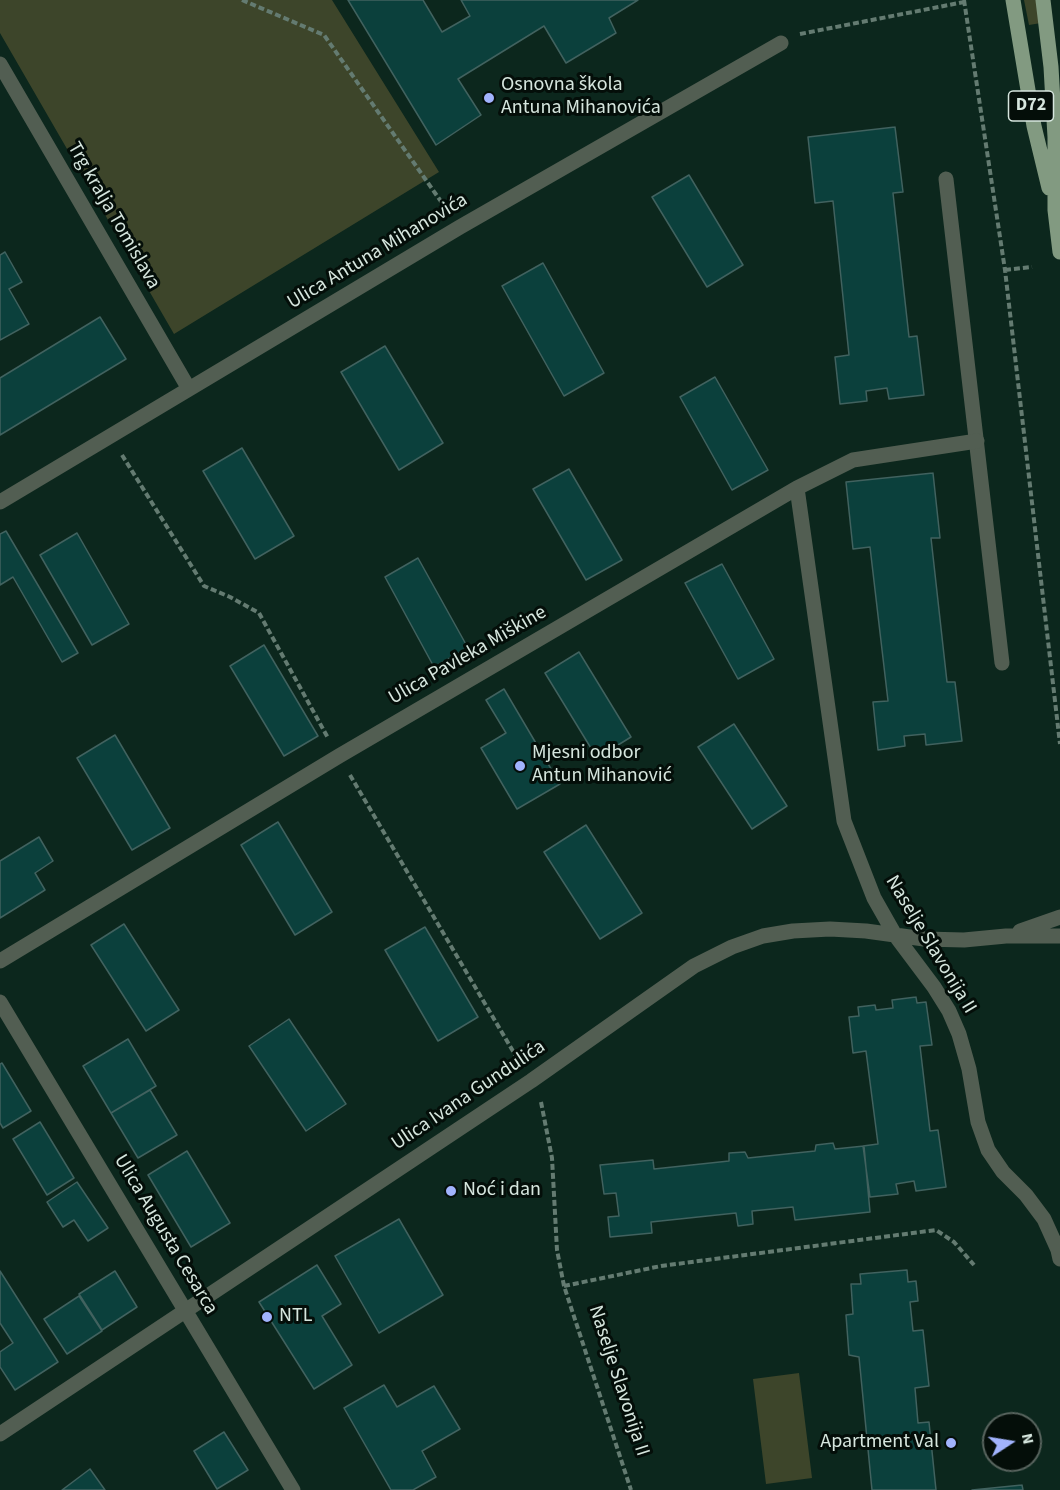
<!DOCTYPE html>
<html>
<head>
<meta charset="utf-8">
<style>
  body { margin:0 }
  #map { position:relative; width:1060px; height:1490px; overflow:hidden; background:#0c271d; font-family:"Source Sans 3",sans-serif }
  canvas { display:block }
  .north { position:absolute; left:982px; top:1412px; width:60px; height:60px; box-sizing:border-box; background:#040e09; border:2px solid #58645e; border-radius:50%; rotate:78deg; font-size:16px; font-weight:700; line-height:24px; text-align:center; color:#d6e6de }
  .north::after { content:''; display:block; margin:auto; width:21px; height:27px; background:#a1b3fd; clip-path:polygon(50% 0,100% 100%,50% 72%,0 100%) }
</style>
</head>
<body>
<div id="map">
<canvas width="1060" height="1490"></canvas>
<div class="north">N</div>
</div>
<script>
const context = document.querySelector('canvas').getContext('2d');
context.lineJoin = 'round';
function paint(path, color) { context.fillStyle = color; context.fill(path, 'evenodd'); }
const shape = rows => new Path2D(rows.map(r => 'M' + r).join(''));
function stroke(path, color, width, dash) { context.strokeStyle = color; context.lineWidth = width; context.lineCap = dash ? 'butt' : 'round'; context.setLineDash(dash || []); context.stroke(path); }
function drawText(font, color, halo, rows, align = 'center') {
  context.font = font + ' "Source Sans 3",sans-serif'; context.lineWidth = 6; context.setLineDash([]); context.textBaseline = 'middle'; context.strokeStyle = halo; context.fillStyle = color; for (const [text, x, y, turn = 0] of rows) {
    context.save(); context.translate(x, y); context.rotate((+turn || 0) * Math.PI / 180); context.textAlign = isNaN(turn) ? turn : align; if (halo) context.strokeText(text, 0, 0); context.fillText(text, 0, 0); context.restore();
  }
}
const green = shape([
  [0,0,332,0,439,172,174,334,0,33],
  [1024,0,1037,0,1041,23,1029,25],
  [799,1373,812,1478,766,1484,753,1379]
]);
const building = shape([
  [348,0,423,0,442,32,470,16,461,0,638,0,609,18,616,33,566,63,544,26,458,79,481,115,436,145,348,0],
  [895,127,903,192,893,193,909,337,917,336,924,395,889,399,887,388,866,391,867,401,840,404,835,357,849,355,833,201,815,203,808,137,895,127],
  [689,175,743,265,707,287,652,197,689,175],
  [5,252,22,282,9,289,29,324,0,340,0,255,5,252],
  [543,263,604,373,564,396,502,286,543,263],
  [100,317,126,359,0,435,0,378,100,317],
  [385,346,443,443,399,470,341,372,385,346],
  [715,377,768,470,732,490,680,397,715,377],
  [242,448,294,536,255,559,203,471,242,448],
  [569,469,622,560,586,580,533,489,569,469],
  [933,473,940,538,931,538,947,682,955,682,962,741,926,745,925,734,904,736,905,746,878,750,873,702,888,701,870,547,853,549,846,482,933,473],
  [6,531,78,653,62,662,13,577,0,585,0,534,6,531],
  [77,533,129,624,92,645,40,555,77,533],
  [418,558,468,648,434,667,385,577,418,558],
  [722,564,774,659,738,679,685,583,722,564],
  [264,645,318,736,284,756,230,666,264,645],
  [579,652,631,737,597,758,545,673,579,652],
  [504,689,560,784,517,809,481,748,506,733,486,700,504,689],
  [734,724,787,806,752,829,698,747,734,724],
  [115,735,170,828,132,850,77,758,115,735],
  [278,822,332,912,295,935,241,845,278,822],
  [586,825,642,913,600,939,544,852,586,825],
  [39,837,53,861,35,873,45,890,0,918,0,861,39,837],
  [124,924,179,1010,146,1031,91,945,124,924],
  [425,927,478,1017,438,1041,385,950,425,927],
  [916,997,917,1003,926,1002,932,1045,920,1046,930,1131,938,1130,946,1187,916,1191,914,1181,896,1184,898,1194,870,1197,863,1146,878,1144,866,1051,853,1053,849,1017,859,1016,858,1007,875,1005,876,1010,893,1008,892,1000,916,997],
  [289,1019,346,1104,306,1131,249,1046,289,1019],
  [128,1039,156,1086,111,1113,83,1066,128,1039],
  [2,1063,31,1111,3,1128,0,1123,0,1064,2,1063],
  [150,1090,177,1135,138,1158,111,1113,150,1090],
  [40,1122,74,1178,47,1195,13,1139,40,1122],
  [833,1143,835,1149,864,1146,870,1212,795,1220,793,1207,752,1211,753,1224,738,1226,736,1213,651,1222,652,1233,610,1237,608,1217,619,1216,616,1193,604,1194,600,1165,653,1160,654,1169,729,1161,729,1153,745,1152,748,1158,815,1151,816,1145,833,1143],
  [187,1151,230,1223,191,1247,148,1175,187,1151],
  [77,1182,108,1228,88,1241,74,1220,63,1227,47,1202,77,1182],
  [399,1219,443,1295,379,1333,335,1256,399,1219],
  [317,1265,341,1304,322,1316,352,1365,314,1389,259,1302,317,1265],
  [907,1270,908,1282,916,1281,918,1301,910,1302,913,1331,923,1330,929,1386,915,1388,918,1423,929,1422,936,1490,872,1490,859,1357,849,1355,846,1315,853,1314,851,1284,861,1284,860,1274,907,1270],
  [0,1271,58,1362,15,1390,0,1367,0,1352,13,1343,0,1323,0,1271],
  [115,1271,137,1307,102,1330,79,1294,115,1271],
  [79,1296,102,1331,67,1354,44,1319,79,1296],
  [384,1385,397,1407,434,1386,460,1429,422,1451,436,1477,413,1490,391,1490,344,1408,384,1385],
  [224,1432,248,1470,217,1489,194,1451,224,1432],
  [90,1469,105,1490,62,1490,90,1469],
  [1022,1485,1023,1490,972,1490,1022,1485]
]);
const path = shape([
  [242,0,324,35,447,210],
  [964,0,1005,270,1060,744],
  [800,34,964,2],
  [1005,270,1032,267],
  [122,455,204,586,230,597,259,613,328,738],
  [350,775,520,1063],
  [541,1102,552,1158,557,1250,564,1286,631,1490],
  [564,1286,661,1266,936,1230,954,1242,974,1265]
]);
const service = shape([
  [946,179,1002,663]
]);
const minor = shape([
  [0,64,189,389],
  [797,488,844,821,874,898,895,935,934,987,949,1011,959,1034,969,1069,978,1122,988,1150,1003,1172,1026,1195,1044,1219,1058,1250,1060,1259],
  [0,502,460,227,781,43],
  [1020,931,1060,917],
  [0,961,339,756,797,488,853,460,977,441],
  [0,1002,293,1490],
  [0,1434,531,1081,694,966,732,947,763,936,793,931,830,929,866,931,924,939,964,940,1006,936,1060,936]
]);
const primary = shape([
  [1013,0,1034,126,1049,188],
  [1043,0,1051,67,1055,137,1055,210,1060,252]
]);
const markers = [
  [489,98,6,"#a1b3fd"],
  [520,766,6,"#a1b3fd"],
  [451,1191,6,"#a1b3fd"],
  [267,1317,6,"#a1b3fd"],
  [951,1443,6,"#a1b3fd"]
];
const shields = [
  [1031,106,45]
];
const shieldNames = [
  ["D72",1031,106]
];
const poiNames = [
  ["Osnovna škola",501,86],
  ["Antuna Mihanovića",501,109],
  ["Mjesni odbor",532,754],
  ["Antun Mihanović",532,777],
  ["Noć i dan",463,1191],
  ["NTL",279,1317],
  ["Apartment Val",939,1443,"right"]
];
const streetNames = [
  ["Trg kralja Tomislava",113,216,60],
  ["Ulica Antuna Mihanovića",378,252,-31],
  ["Ulica Pavleka Miškine",468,656,-30],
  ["Naselje Slavonija II",930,945,59],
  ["Ulica Ivana Gundulića",469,1096,-34],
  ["Ulica Augusta Cesarca",165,1235,59],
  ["Naselje Slavonija II",618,1381,72]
];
paint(green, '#3d452a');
paint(building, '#0b403c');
stroke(building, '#41625f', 1.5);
stroke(path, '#647b71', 4, [6, 3]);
stroke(service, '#525e52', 15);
stroke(minor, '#525e52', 15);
stroke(primary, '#829a81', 15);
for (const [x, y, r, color] of markers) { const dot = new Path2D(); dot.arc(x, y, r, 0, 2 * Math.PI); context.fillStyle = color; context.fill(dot); stroke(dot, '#040e09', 2); }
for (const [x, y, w] of shields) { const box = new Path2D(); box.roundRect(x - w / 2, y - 15, w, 30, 4.5); context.fillStyle = '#040e09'; context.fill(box); stroke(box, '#d6e6de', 1.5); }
drawText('bold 18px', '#d6e6de', null, shieldNames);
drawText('20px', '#d6e6de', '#040e09', poiNames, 'left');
drawText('20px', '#d6e6de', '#040e09', streetNames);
</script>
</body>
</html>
